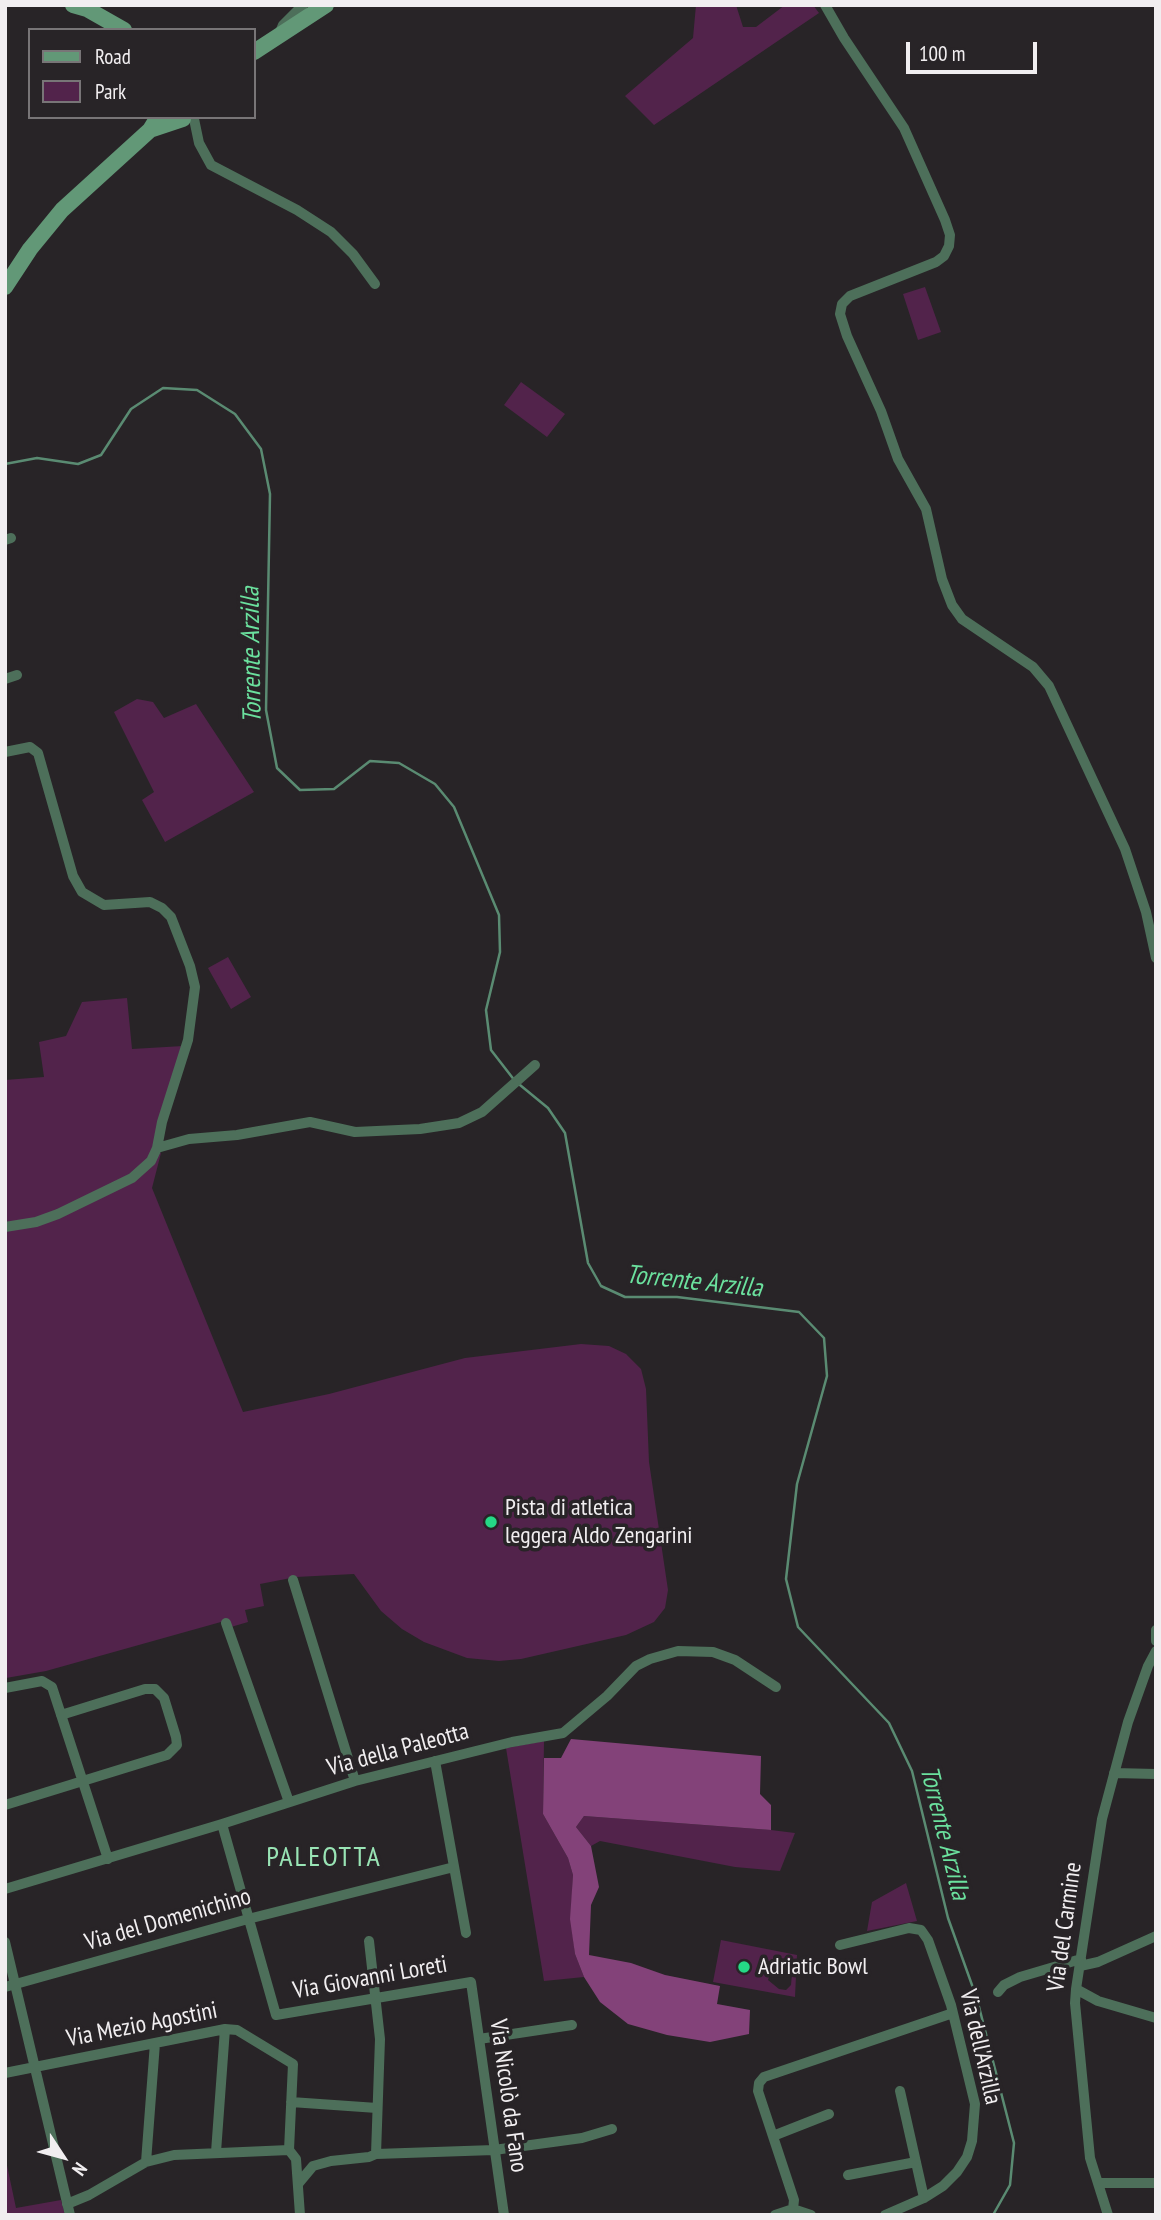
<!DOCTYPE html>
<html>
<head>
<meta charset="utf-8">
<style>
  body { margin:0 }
  #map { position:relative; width:1161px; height:2220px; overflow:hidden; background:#282427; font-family:"PT Sans Narrow",sans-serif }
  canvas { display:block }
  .frame { position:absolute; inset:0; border:7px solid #f1eef0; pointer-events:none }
  .legend { position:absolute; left:28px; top:28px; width:228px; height:91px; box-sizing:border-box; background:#282427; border:2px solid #787577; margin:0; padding:9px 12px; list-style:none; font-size:21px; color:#f1eef0 }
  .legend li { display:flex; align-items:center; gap:14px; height:35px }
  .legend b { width:35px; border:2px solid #787577 }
  .north { position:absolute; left:28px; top:2122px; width:70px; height:70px; -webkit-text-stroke:5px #282427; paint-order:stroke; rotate:126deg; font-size:19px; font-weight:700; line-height:28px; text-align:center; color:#f1eef0 }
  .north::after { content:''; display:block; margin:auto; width:24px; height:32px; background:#f1eef0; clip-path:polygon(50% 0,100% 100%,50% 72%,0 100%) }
  .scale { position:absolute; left:906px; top:42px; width:131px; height:32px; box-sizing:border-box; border:4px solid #f1eef0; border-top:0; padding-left:9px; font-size:21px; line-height:24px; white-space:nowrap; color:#f1eef0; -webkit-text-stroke:5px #282427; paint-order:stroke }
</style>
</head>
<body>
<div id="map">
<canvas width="1161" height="2220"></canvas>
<div class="frame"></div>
<ul class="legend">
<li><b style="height:9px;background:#629877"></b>Road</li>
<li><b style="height:19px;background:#52234b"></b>Park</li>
</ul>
<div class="north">N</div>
<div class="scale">100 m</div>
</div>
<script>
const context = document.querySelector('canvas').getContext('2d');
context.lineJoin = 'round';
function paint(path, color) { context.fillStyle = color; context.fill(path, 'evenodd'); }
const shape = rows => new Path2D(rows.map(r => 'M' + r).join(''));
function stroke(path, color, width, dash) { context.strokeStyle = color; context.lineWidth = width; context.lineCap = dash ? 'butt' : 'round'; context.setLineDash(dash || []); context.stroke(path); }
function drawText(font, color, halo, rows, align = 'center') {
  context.font = font + ' "PT Sans Narrow",sans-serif'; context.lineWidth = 7; context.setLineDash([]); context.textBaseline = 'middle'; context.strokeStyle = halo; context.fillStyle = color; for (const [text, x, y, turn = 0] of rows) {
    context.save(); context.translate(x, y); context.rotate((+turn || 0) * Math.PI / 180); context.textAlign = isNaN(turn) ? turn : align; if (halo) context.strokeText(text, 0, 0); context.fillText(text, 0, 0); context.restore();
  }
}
const green = shape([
  [696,5,736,5,743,27,756,27,785,5,813,5,819,13,654,125,625,96,693,38],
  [925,287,941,332,918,340,903,294],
  [521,382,565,414,547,437,504,405],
  [137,699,153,702,164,718,196,704,254,792,165,842,142,800,154,792,114,712],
  [228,957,251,997,231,1009,208,968],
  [127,998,132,1049,183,1046,153,1150,161,1153,152,1188,243,1412,329,1394,465,1358,581,1344,609,1346,626,1354,641,1369,646,1389,649,1462,668,1590,665,1608,654,1622,626,1635,521,1659,499,1661,467,1658,424,1642,402,1629,381,1611,354,1574,296,1577,260,1584,264,1606,245,1610,248,1622,231,1627,228,1620,46,1671,6,1678,5,1080,44,1077,39,1042,66,1036,82,1002],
  [544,1741,543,1814,568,1858,573,1875,571,1919,575,1954,584,1977,544,1981,506,1748],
  [584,1816,771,1830,795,1833,780,1871,735,1867,600,1841,591,1846,576,1827],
  [906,1883,917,1921,867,1931,872,1902],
  [721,1940,797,1955,795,1997,713,1982],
  [775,1958,789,1959,793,1962,791,1985,786,1990,779,1989,768,1980],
  [5,2156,16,2208,61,2200,65,2215,5,2215]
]);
const forest = shape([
  [571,1739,761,1756,760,1794,771,1805,771,1830,584,1816,576,1827,591,1846,599,1887,591,1905,589,1955,631,1963,665,1975,720,1986,717,2004,750,2010,749,2034,710,2042,667,2035,628,2024,600,2002,584,1977,575,1954,570,1919,573,1875,568,1858,543,1814,544,1758,561,1758]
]);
const stream = shape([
  [5,464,37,458,78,464,101,455,131,409,163,388,197,390,235,414,261,449,270,494,266,710,277,768,300,790,334,789,370,761,399,763,435,784,454,807,499,915,500,952,486,1010,491,1050,515,1081],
  [520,1085,548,1108,565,1133,588,1263,601,1286,625,1297,677,1297,799,1312,824,1338,827,1376,797,1484,786,1579,798,1627,889,1723,912,1771,948,1918,977,1999,1014,2143,1010,2185,993,2215]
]);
const street = shape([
  [825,5,844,38,904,128,945,220,950,235,949,246,944,256,936,262,850,296,842,304,840,314,847,336,881,411,898,459,926,509,942,579,952,605,962,619,1033,667,1049,686,1125,849,1146,912,1156,958],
  [280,32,283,25,303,5],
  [194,119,199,143,211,165,297,210,331,232,353,254,375,284],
  [5,540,11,538],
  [5,679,17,675],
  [5,752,30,747,38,753,73,876,82,892,104,905,150,902,162,908,171,917,190,966,195,987,188,1040,162,1122,157,1148,151,1161,132,1178,58,1214,36,1222,5,1227],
  [157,1148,189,1139,237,1135,310,1122,355,1132,420,1129,459,1123,482,1112,535,1065],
  [293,1580,355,1781],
  [226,1623,289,1802],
  [1156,1630,1156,1641],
  [5,1688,42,1681,52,1687,108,1859],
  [435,1761,466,1933],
  [1114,1773,1156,1774],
  [5,1805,167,1755,177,1745,176,1737,164,1698,155,1689,145,1689,61,1715],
  [222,1824,276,2015,471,1982,504,2215],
  [5,1889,222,1824,355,1781,512,1742,563,1733,607,1696,636,1666,650,1659,678,1651,713,1652,735,1660,776,1687],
  [369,1941,380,2039,376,2154],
  [5,1942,70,2215],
  [840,1945,909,1928,921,1930,928,1940,951,2005,975,2104,972,2141,967,2157,957,2172,943,2186,924,2198,885,2215],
  [1080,1966,1098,1962,1156,1936],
  [5,1987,248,1919,454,1867],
  [1076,1989,1098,2001,1156,2018],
  [998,1992,1004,1985,1020,1977,1081,1959],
  [479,2039,572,2025],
  [5,2073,225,2029,237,2030,293,2064,289,2150,296,2159,300,2215],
  [900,2091,924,2198],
  [291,2102,377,2108],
  [773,2136,829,2114],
  [216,2152,225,2029],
  [146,2162,155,2043],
  [848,2175,916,2162],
  [1099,2183,1156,2183],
  [298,2184,313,2166,331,2161,369,2157,376,2154,494,2150,582,2138,612,2129],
  [67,2204,89,2195,146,2162,174,2155,289,2150],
  [793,2209,794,2200,758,2091,759,2083,764,2077,953,2013],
  [775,2215,793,2209,811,2215],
  [1108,2215,1090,2158,1075,2003,1076,1989,1102,1819,1128,1722,1148,1666,1156,1651]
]);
const secondary = shape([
  [73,5,87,9,124,30],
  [254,52,326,5],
  [150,130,183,119],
  [5,287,30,249,62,210,150,130,158,117]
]);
const markers = [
  [491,1522,7,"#25d886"],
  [744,1967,7,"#25d886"]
];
const poiNames = [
  ["Pista di atletica",505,1508],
  ["leggera Aldo Zengarini",505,1536],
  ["Adriatic Bowl",758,1967]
];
const streetNames = [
  ["Via della Paleotta",398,1750,-15],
  ["Via del Domenichino",168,1920,-16],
  ["Via del Carmine",1065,1927,-82],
  ["Via Giovanni Loreti",370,1978,-10],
  ["Via Mezio Agostini",142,2025,-11],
  ["Via dell'Arzilla",980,2047,77],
  ["Via Nicolò da Fano",508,2096,82]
];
const waterNames = [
  ["Torrente Arzilla",252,655,-91],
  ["Torrente Arzilla",694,1282,6],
  ["Torrente Arzilla",944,1833,76]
];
const quarterNames = [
  ["PALEOTTA",324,1858]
];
paint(green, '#52234b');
paint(forest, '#834279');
stroke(stream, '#5a8b72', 2.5);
stroke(street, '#4d6f5a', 10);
stroke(secondary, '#629877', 16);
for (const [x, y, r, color] of markers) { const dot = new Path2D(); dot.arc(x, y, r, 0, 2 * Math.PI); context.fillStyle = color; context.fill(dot); stroke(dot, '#282427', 2.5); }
drawText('24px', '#f1eef0', '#282427', poiNames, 'left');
drawText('24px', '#f1eef0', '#282427', streetNames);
drawText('italic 26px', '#6be19e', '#282427', waterNames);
context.letterSpacing = '2px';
drawText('28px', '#99e4b5', '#282427', quarterNames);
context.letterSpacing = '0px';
</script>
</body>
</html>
